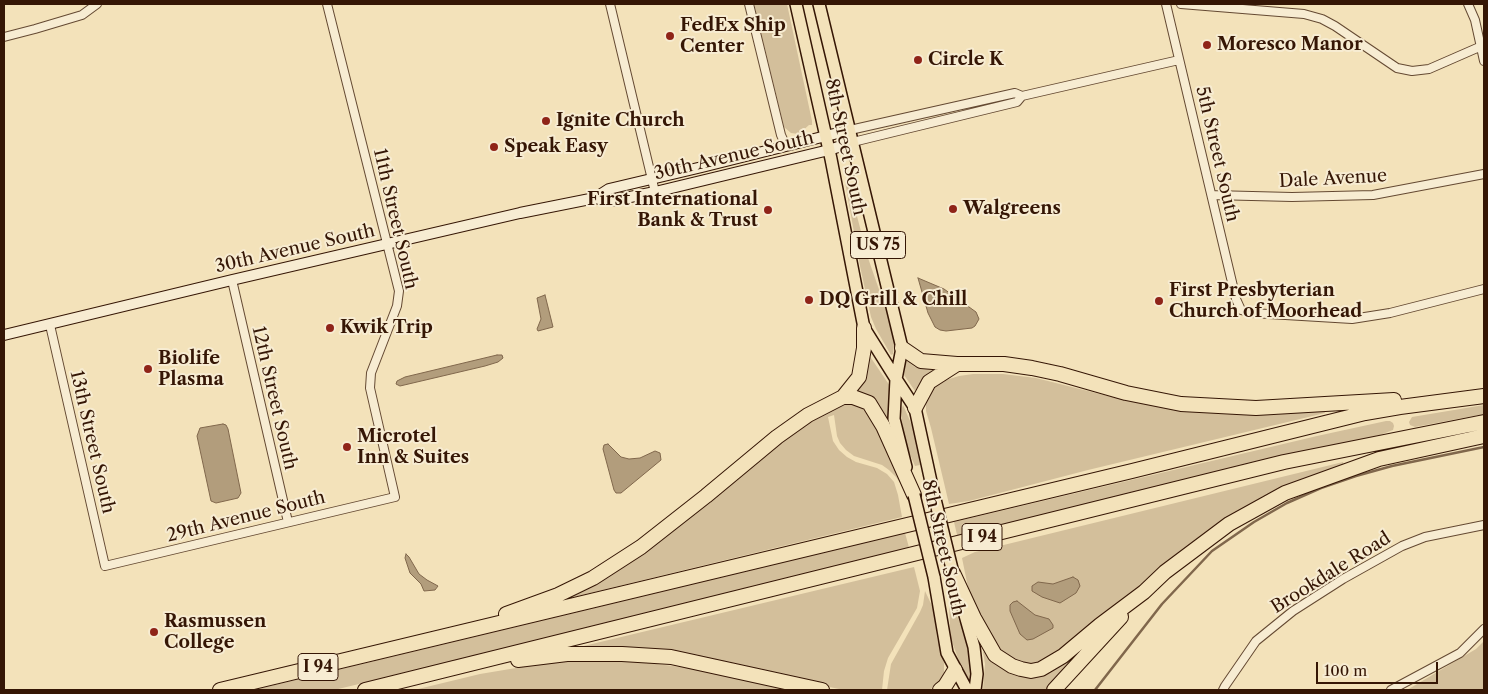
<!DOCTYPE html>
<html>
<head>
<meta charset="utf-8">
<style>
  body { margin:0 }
  #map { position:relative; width:1488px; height:694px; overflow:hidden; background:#f3e2ba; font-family:"Libre Caslon Text",serif }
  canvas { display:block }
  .frame { position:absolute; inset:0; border:5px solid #351605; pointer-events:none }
  .scale { position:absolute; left:1316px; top:662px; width:122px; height:22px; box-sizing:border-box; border:2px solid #351605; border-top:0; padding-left:6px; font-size:15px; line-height:18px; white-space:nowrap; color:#351605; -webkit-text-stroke:4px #f7ecd2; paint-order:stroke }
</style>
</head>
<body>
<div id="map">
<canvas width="1488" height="694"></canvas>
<div class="frame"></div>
<div class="scale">100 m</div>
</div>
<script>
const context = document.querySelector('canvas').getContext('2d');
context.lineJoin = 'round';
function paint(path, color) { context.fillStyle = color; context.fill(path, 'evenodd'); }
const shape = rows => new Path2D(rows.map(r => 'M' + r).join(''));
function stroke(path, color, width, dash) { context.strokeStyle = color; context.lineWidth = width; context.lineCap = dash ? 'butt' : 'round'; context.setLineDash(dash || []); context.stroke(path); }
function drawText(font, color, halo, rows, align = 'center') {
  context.font = font + ' "Libre Caslon Text",serif'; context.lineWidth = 4; context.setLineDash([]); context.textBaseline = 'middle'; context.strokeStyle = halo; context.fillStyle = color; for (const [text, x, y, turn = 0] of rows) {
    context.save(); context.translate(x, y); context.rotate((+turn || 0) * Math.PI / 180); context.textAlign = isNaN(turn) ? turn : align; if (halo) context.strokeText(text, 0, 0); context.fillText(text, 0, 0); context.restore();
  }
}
const green = shape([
  [754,4,787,4,812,121,812,125,809,125,799,134,791,133,784,127],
  [845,182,848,182,868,258,889,318,893,333,894,346,893,354,891,355,876,329,871,317,860,266],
  [869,355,890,386,888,409,889,426,870,396,857,391,856,390],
  [907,361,915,367,935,368,936,370,930,372,925,376,915,391,904,375,905,362],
  [973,374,1003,374,1036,378,1112,397,1189,410,1223,413,1273,415,1324,410,1325,413,1088,470,969,501,949,504,931,428,926,411,926,403,930,392,937,385,946,380,959,376],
  [850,404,863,407,874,420,901,484,896,477,889,470,882,465,854,456,846,450,840,443,837,436,834,415,828,417,833,441,839,450,847,457,856,462,877,468,887,474,894,482,898,495,902,517,561,600,774,448,813,418,834,407],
  [903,405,914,430,918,449,920,465,915,466,909,452,903,430,901,411],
  [1484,405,1484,414,1415,427,1410,425,1409,422,1412,417],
  [1386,421,1390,421,1393,423,1394,426,1393,430,1380,435,1283,458,958,539,954,522,1317,436],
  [1343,462,1344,465,1168,562,1059,653,1043,662,1031,665,1022,665,998,650,970,597,962,558,975,552],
  [905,533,910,551,497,651,334,690,254,690],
  [914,567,920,591,917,608,888,658,884,671,882,690,844,690,805,682,571,649],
  [925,591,934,610,937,638,944,663,944,673,940,681,934,687,929,690,887,690,891,664,920,612,923,605],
  [952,604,966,637,969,649,971,670,971,680,969,680,962,669,951,639,950,629,949,605],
  [1103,629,1104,631,1047,690,983,690,985,664,983,652,988,651,998,664,1012,673,1048,673,1058,667],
  [1484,641,1484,690,1407,690,1476,649],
  [599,660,641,662,681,667,729,675,793,690,414,690,480,674,522,667,563,661]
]);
const water = shape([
  [918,278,944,289,976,312,979,319,975,326,972,328,946,331,940,330,935,327,928,313,918,278],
  [545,295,553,327,538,331,537,329,541,319,537,298,545,295],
  [497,355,502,355,503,358,498,362,485,366,400,386,396,384,397,381,405,377,497,355],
  [223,424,226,425,228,429,241,493,238,498,216,503,211,501,197,436,200,428,223,424],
  [608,444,621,457,629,459,640,458,655,451,660,453,661,460,621,493,616,493,614,490,603,449,604,445,608,444],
  [406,554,409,557,419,574,427,580,438,586,435,590,424,591,421,584,410,573,405,558,406,554],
  [1073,577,1078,580,1080,586,1076,593,1060,603,1042,597,1032,591,1032,586,1038,582,1053,584,1073,577],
  [1017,601,1035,615,1049,619,1053,625,1053,628,1033,639,1027,640,1020,634,1010,611,1010,605,1013,602,1017,601]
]);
const stream = shape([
  [1095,690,1162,604,1212,551,1254,522,1287,503,1321,488,1356,476,1392,466,1484,447]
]);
const street = shape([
  [610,4,655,192],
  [749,4,781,135,786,146],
  [1166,4,1236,299,1241,310,1252,313,1352,319,1390,313,1484,289],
  [1181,4,1304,14,1322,19,1335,26,1397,68,1412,71,1429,69,1484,45],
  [1468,4,1475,20,1484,61],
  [4,37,35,29,82,15,97,4],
  [850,130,1015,93,1022,96,1179,60],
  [853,142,1017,102,1022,96],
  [1212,195,1292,197,1373,195,1484,174],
  [232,280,288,522],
  [50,325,105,566,395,497,370,388,371,373,397,306,399,291,327,4],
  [1223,690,1225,686,1256,641,1293,611,1343,579,1402,546,1425,537,1484,525],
  [1391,690,1460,653,1484,629]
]);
const secondary = shape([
  [595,198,609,189,702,167,850,130],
  [4,335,232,280,520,213,595,198,610,201,655,192,829,150,853,142]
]);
const primary = shape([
  [796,4,831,159,864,328,896,379,915,408,933,491],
  [819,4,902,348,896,379,894,419,906,467],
  [934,577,947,653,967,690],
  [961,601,974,647,977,674,975,690]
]);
const highway = shape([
  [902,348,921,361,957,364,1004,364,1032,368,1060,374,1126,393,1181,404,1256,408,1394,400],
  [843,397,853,397,869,403,883,426,914,495],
  [915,408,929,382,957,364],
  [953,573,974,618,995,655,1012,666,1021,669,1031,671,1041,669,1063,656,1100,625,1144,592,1165,572,1229,524,1285,493,1379,459,1484,436],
  [506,614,558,595,593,578,641,547,706,496,777,437,808,415,843,397,859,377,864,348,864,328],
  [518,660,567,654,622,654,671,657,822,690],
  [220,690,1132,471,1365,413,1400,407,1484,396],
  [365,690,1284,462,1484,422],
  [940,690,945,686,955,670],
  [1054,690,1121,617]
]);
const primaryBridge = shape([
  [933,491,953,573],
  [914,495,934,577]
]);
const markers = [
  [670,36,5,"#8f2418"],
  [1207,45,5,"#8f2418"],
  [918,60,5,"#8f2418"],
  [546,121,5,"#8f2418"],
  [494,147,5,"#8f2418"],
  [953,209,5,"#8f2418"],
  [768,210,5,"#8f2418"],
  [809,300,5,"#8f2418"],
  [1159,301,5,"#8f2418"],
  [330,328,5,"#8f2418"],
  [148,369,5,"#8f2418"],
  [347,447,5,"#8f2418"],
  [154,632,5,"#8f2418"]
];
const shields = [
  [878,245,55],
  [982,537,40],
  [318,667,40]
];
const shieldNames = [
  ["US 75",878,245],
  ["I 94",982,537],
  ["I 94",318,667]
];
const poiNames = [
  ["FedEx Ship",680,26],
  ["Center",680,47],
  ["Moresco Manor",1217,45],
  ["Circle K",928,60],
  ["Ignite Church",556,121],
  ["Speak Easy",504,147],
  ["First International",758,200,"right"],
  ["Bank & Trust",758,221,"right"],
  ["Walgreens",963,209],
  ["First Presbyterian",1169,291],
  ["Church of Moorhead",1169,312],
  ["DQ Grill & Chill",819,300],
  ["Kwik Trip",340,328],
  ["Biolife",158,359],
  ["Plasma",158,380],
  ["Microtel",357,437],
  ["Inn & Suites",357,458],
  ["Rasmussen",164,622],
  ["College",164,643]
];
const streetNames = [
  ["8th Street South",845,147,78],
  ["5th Street South",1217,154,77],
  ["30th Avenue South",734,156,-13],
  ["Dale Avenue",1333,179,-3],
  ["11th Street South",395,219,77],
  ["30th Avenue South",295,249,-13],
  ["12th Street South",274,398,77],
  ["13th Street South",92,442,77],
  ["29th Avenue South",246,517,-14],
  ["8th Street South",943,548,77],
  ["Brookdale Road",1331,573,-32]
];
paint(green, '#d3bf9b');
paint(water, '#b29d7c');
stroke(water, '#80674c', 1);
stroke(stream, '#80674c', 2.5);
stroke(street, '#644932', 10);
stroke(secondary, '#351605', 12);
stroke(primary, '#351605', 14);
stroke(highway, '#351605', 16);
stroke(street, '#f7ecd2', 8);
stroke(secondary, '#f7ecd2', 10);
stroke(primary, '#f3e2ba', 11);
stroke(highway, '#f3e2ba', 14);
stroke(primaryBridge, '#351605', 14, []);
stroke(primaryBridge, '#f3e2ba', 11);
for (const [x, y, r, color] of markers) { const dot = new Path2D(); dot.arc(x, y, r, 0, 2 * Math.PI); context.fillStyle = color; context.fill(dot); stroke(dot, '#f7ecd2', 2); }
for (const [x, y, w] of shields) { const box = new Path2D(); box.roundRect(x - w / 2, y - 13.5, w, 27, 4); context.fillStyle = '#f7ecd2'; context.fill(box); stroke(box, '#351605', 1); }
drawText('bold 16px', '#351605', null, shieldNames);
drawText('bold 18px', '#351605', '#f7ecd2', poiNames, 'left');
drawText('18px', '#351605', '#f7ecd2', streetNames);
</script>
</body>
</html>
